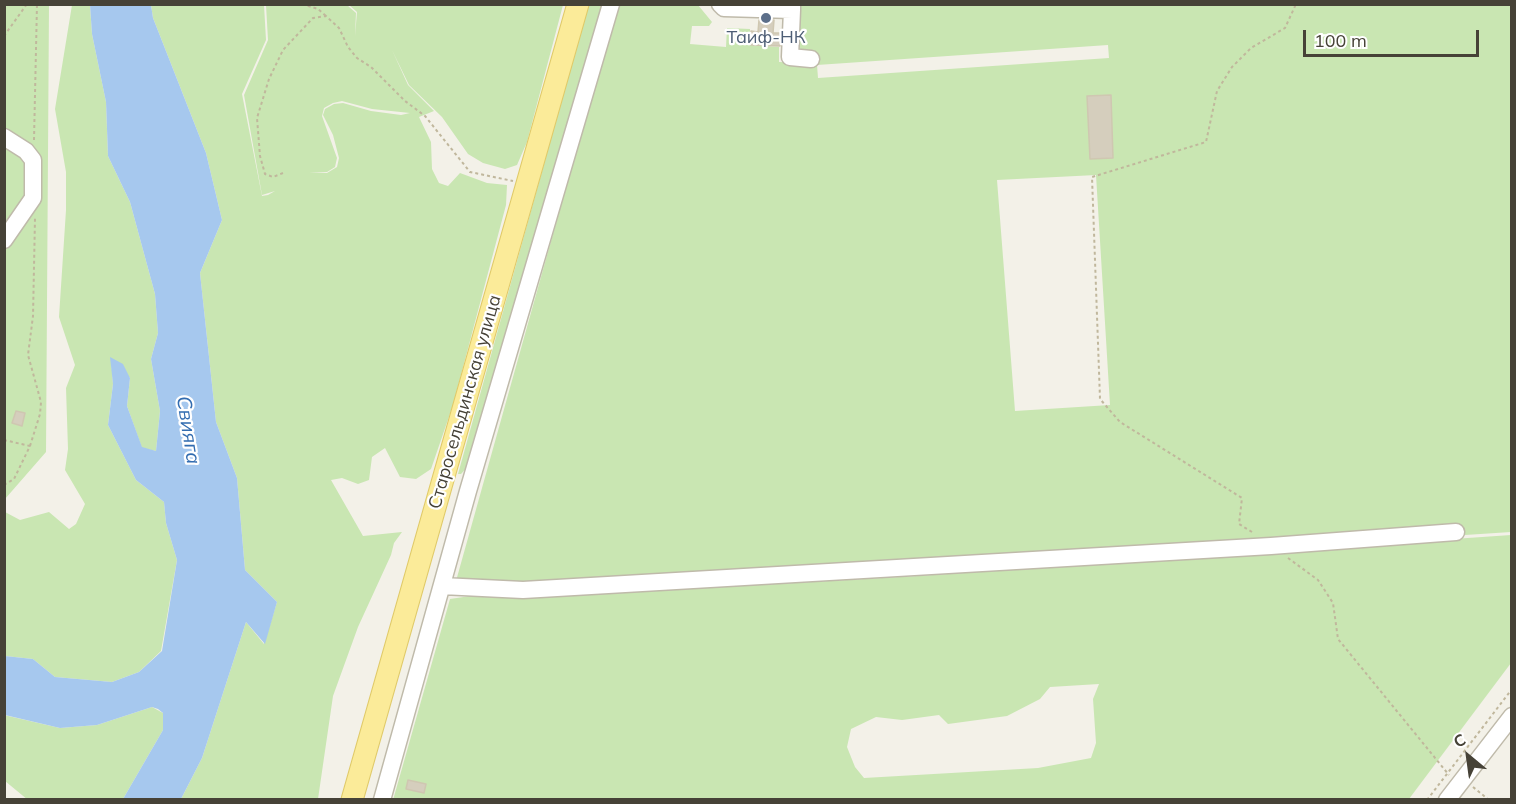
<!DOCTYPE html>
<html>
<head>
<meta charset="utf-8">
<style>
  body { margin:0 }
  #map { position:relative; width:1516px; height:804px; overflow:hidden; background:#f3f1e8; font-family:Mulish,sans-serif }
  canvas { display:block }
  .frame { position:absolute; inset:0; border:6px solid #464237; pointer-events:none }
  .north { position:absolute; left:1438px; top:726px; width:60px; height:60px; -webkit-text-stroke:4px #fff; paint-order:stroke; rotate:331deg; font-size:16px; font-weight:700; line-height:24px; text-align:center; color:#464237 }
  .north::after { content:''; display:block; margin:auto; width:21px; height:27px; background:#464237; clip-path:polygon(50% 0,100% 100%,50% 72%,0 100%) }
  .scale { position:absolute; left:1303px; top:30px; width:176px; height:27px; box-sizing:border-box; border:3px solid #464237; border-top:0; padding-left:8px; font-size:18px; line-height:21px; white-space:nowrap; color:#464237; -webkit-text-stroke:4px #fff; paint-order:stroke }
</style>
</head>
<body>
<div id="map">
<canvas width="1516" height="804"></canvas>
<div class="frame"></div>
<div class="north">С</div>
<div class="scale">100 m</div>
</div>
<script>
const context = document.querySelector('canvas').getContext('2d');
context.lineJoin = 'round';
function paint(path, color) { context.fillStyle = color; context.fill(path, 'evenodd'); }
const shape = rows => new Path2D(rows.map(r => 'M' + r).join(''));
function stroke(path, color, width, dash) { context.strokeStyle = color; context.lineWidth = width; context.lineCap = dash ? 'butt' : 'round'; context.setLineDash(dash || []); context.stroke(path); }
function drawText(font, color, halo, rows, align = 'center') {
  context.font = font + ' Mulish,sans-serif'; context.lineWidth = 4.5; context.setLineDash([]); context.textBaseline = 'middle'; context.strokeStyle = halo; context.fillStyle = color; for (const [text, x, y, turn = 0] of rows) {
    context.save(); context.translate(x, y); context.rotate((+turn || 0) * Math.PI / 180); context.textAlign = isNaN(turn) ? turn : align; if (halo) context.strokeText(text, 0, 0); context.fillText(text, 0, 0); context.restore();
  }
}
const green = shape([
  [5,5,49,5,46,452,5,499],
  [72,5,90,5,92,34,106,102,108,156,130,202,155,294,158,333,151,359,160,411,156,451,142,448,127,406,130,378,111,358,113,384,108,425,136,480,164,502,166,523,177,560,161,651,139,672,112,682,55,677,33,659,5,656,5,512,20,520,49,512,69,529,76,524,85,504,65,470,68,449,66,388,75,365,59,317,66,210,66,172,55,109],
  [151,5,264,5,266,40,242,94,262,196,268,195,275,191,262,195,244,95,268,40,266,5,347,5,356,13,355,36,357,12,349,5,563,5,527,142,517,165,505,169,483,163,468,154,442,117,409,85,392,50,408,85,434,111,419,117,431,142,432,169,439,183,448,186,460,173,487,183,507,185,506,205,453,405,431,469,416,479,400,477,385,448,372,457,369,480,358,484,342,478,331,480,363,536,402,532,394,543,391,555,358,627,333,696,318,799,181,799,202,758,246,622,264,644,277,602,245,570,237,478,216,422,200,273,222,220,206,153,153,18],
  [342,101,372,109,410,113,401,115,371,111,343,103,334,104,325,109,323,115,333,135,339,158,337,167,327,173,309,173,327,172,335,167,337,158,322,116,324,108,333,103],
  [588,5,602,5,478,440,470,464,461,474,458,474],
  [617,5,698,5,712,22,709,26,692,26,690,44,726,47,727,28,750,29,750,45,779,47,779,62,812,63,800,51,798,5,1511,5,1511,532,1465,535,1460,527,525,586,456,581],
  [1108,45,1109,58,818,78,817,65],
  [1096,175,1110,405,1015,411,997,180],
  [1511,535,1511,663,1409,799,393,800,450,599,477,595,524,598,918,576],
  [1099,684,1093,699,1096,743,1091,758,1038,768,864,778,855,767,847,747,851,729,876,717,902,720,939,715,948,724,1007,716,1040,699,1050,687],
  [152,707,163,713,163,730,123,799,28,800,5,781,4,715,60,728,97,725]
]);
const water = shape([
  [90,5,151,5,153,18,206,153,222,220,200,273,216,422,237,478,245,570,277,602,265,644,246,622,202,758,181,799,123,799,163,730,163,713,158,709,152,707,97,725,60,728,5,715,5,656,33,659,55,677,112,682,139,672,162,651,177,560,166,523,164,502,136,480,108,425,113,384,110,357,123,364,130,378,127,406,142,447,156,451,160,411,151,359,158,333,155,294,130,202,108,156,106,102,92,34]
]);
const building = shape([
  [759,20,774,20,773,33,780,33,780,46,751,45,751,31,758,32,759,20],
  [1111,95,1113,158,1090,159,1087,96,1111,95],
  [16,411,25,413,22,426,12,423,16,411],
  [408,780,426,784,424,793,406,789,408,780]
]);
const path = shape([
  [302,4,318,9,326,16],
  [4,36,27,4],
  [34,140,37,4],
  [283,173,273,177,265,174,260,156,257,118,269,79,283,50,313,18,326,16,339,28,348,47,357,58,371,67,405,101,425,116,470,172,513,181],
  [4,440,30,446,14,479,4,485],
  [30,446,40,414,41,402,28,355,33,316,35,218],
  [1252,532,1239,524,1242,498,1120,422,1100,399,1092,177,1206,142,1217,91,1232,67,1251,48,1285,28,1296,4],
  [1288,558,1318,580,1333,603,1338,639,1449,775],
  [1473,787,1489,800],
  [1427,800,1512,689]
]);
const minor = shape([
  [720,4,724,8,792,10,792,4],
  [792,10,790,57,811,59],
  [4,137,26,151,33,160,33,198,4,240],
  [442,586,523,590,1271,546,1456,532],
  [382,800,468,491,611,4],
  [1447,800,1512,716]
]);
const major = shape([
  [352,800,578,4]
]);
const markers = [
  [766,18,6,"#5c6f8a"]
];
const serviceNames = [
  ["Таиф-НК",766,38]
];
const streetNames = [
  ["Старосельдинская улица",465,402,-74]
];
const waterNames = [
  ["Свияга",188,430,81]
];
paint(green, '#c9e6b2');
paint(water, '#a6c8ee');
paint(building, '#d5cebd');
stroke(building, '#cfc7b1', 1.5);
stroke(minor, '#bfbaaa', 19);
stroke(major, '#e0ca69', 23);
stroke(path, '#c0b79c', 2, [3, 3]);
stroke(minor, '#fff', 16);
stroke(major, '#fbeb99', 21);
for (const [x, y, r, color] of markers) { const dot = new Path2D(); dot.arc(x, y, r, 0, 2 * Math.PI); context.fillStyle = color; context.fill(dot); stroke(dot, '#fff', 2); }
drawText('18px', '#4e5e75', '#fff', serviceNames);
drawText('18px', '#464237', '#fff', streetNames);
drawText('italic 20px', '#326cb0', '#fff', waterNames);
</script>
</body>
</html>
